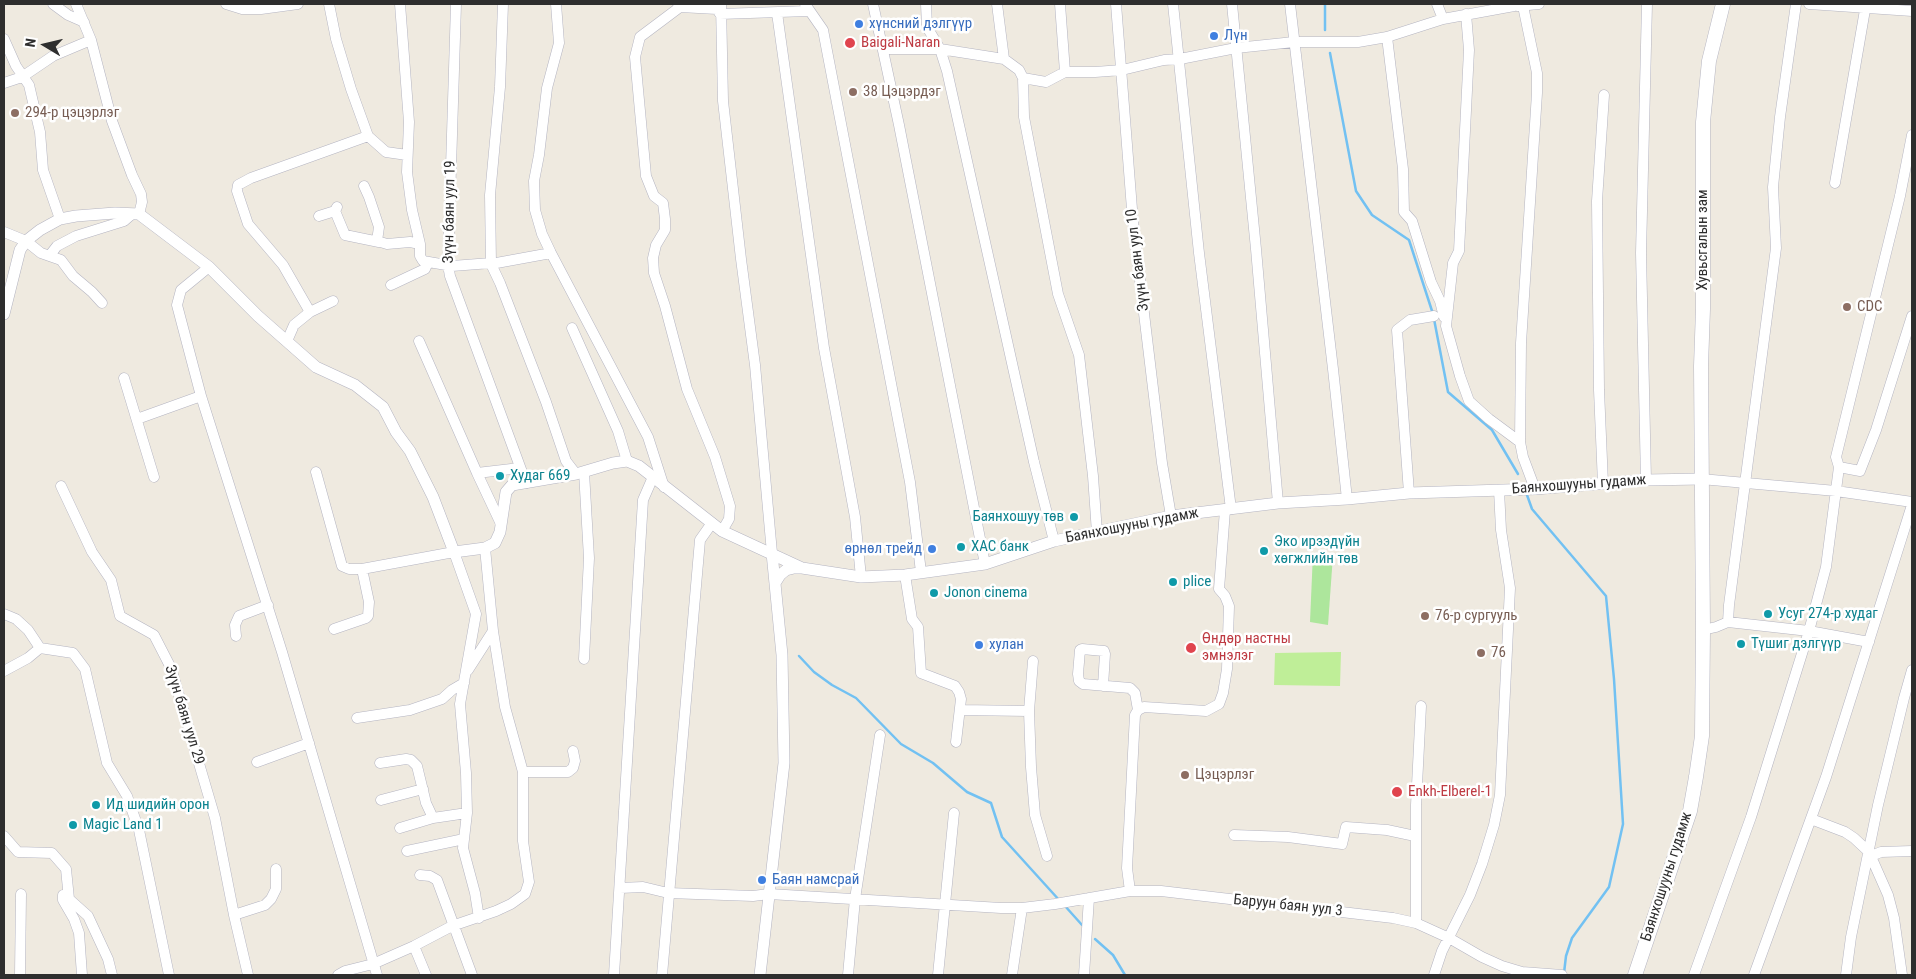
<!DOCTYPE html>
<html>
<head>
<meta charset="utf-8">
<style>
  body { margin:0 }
  #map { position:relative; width:1916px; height:979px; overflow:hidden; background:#efeae0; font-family:"Roboto Condensed",sans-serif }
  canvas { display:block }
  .frame { position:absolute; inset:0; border:5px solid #2e2e2e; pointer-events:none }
  .north { position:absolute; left:20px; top:20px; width:50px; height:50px; -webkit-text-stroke:4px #fff; paint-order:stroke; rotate:279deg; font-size:14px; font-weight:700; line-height:20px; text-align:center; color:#2e2e2e }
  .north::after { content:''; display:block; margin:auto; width:18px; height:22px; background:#2e2e2e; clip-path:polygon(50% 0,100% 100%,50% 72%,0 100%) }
</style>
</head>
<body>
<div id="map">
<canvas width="1916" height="979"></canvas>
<div class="frame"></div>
<div class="north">N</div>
</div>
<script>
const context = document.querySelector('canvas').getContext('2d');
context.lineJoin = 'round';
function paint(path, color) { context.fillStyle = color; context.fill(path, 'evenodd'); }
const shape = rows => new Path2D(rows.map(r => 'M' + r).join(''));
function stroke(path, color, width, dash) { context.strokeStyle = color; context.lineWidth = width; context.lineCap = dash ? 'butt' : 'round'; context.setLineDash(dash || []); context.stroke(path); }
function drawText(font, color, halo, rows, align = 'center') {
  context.font = font + ' "Roboto Condensed",sans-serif'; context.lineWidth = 5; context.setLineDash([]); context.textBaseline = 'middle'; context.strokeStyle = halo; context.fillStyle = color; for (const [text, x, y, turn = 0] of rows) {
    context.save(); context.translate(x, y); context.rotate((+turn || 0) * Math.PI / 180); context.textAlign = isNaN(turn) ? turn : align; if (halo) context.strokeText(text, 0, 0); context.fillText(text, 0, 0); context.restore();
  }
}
const green = shape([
  [1313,553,1333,555,1328,625,1310,622]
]);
const pitch = shape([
  [1341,652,1340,686,1274,685,1275,653]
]);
const stream = shape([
  [1325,4,1325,30],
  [1330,53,1356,191,1372,215,1409,240,1433,314],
  [1434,319,1448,392,1492,430,1518,474],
  [1527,495,1532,509,1606,596,1614,679,1623,824,1609,887,1572,938,1566,956,1564,973],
  [799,656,814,672,832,685,856,698,901,744,933,763,967,792,991,803,1002,837,1060,901],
  [1065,906,1082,925],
  [1095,939,1113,955,1125,975]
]);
const minor = shape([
  [53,4,68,15,84,22],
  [76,4,91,40,112,121,132,175,141,194,142,202,139,214],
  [226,4,242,9,261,9,298,4],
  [329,4,336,39,351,89,368,136],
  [400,4,409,122,407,172,412,210,420,244,420,256,423,261,452,266,491,263],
  [456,4,448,265,450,276,526,483],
  [503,4,500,87,490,195,491,264,500,283,546,402,566,461,576,474],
  [556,4,559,43,547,88,539,155,534,181,535,210,542,234,551,253,648,437,664,487],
  [678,4,680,7,717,9,720,14,808,11],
  [721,4,723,101,741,259,755,365,772,553],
  [805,4,823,30,910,482,921,572],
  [873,4,899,125,985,564],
  [926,4,927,27,940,49,947,71,1034,462,1054,541],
  [997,4,1004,59],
  [1060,4,1065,72],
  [1116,4,1133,222,1162,463,1171,516],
  [1173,4,1199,253,1231,509],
  [1232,4,1256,249,1278,503],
  [1290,4,1333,369,1347,499],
  [1437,4,1443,19],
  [1809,4,1912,11],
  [1517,6,1539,4],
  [1523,6,1537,73,1537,93,1521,343,1520,442,1523,457,1535,489],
  [680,7,640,37,635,57,646,176,654,196,663,203,665,219,665,230,656,245,653,258,654,273,665,306,687,389,715,457,730,506,729,519,722,531],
  [777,13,824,348,855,517,861,577],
  [1466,14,1469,50,1459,251,1453,263,1446,326,1460,376,1469,401,1489,419,1520,442],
  [1387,37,1403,169,1404,212,1412,221,1431,282,1440,301,1444,317],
  [4,39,16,66,29,85,40,132,43,170,60,219],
  [884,49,940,49,1004,59,1019,70,1023,78,1046,82,1065,72,1095,72,1122,70,1164,60,1180,59,1236,48,1294,42,1358,42,1387,37,1443,19,1514,6],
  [1023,78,1024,117,1058,294,1079,355,1093,476,1097,533],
  [4,83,22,77,53,56,91,40],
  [1835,183,1866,4],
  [364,186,369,197,379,227,377,241,387,244,410,242,420,244],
  [337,207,335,211,345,235,379,242],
  [319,216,335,211],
  [4,232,26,241,41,253,61,260,73,276,92,292,102,303],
  [50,255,57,246,76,236,124,221,132,214],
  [491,264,551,253],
  [209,267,181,290,177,305,201,396,282,652,377,975],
  [391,285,425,269,428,262],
  [310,312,283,265,248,224,237,191,238,185,251,178,368,136,386,152,407,155],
  [572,328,618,431,627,461],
  [287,341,294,325,310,312,333,301],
  [419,341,477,473,520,468],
  [124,378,154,477],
  [137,419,201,396],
  [1839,467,1860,471,1876,430,1912,316],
  [316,472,342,566,349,569,362,569,454,552,476,614,460,704,466,773,467,813,463,848,475,893,479,918],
  [477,473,501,524],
  [1701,479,1836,491,1912,502],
  [1646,480,1641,253,1647,4],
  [1603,484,1599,390,1597,201,1604,95],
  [61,486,92,552,111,580,120,616,154,635,171,668,215,818,234,915,248,975],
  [1409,493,1397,330,1410,320,1434,316],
  [905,575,912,619,918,627,921,673,955,686,959,692,961,699,956,742],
  [4,614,16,619,28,630,40,648,73,653,85,669,107,763,127,796,139,830,169,975],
  [1728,622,1729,605,1776,248,1773,187,1780,117,1796,4],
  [334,629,366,618,368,616,369,602,362,569],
  [1703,630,1716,627,1728,622,1809,631,1826,567,1839,467,1836,457,1900,196,1912,135],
  [236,636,235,625,239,616,268,605],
  [584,659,589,558,584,472],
  [1033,661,1029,711,1031,767,1035,815,1047,856],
  [468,670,493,631],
  [4,671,28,658,40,648],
  [1103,686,1105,654,1104,651,1082,649,1080,650,1078,674,1079,681,1083,684,1130,688,1135,693,1138,710],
  [960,710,1029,711],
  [357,718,410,710,442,699,452,690,464,683],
  [257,762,309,743],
  [380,763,406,759,411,760,417,766,426,803,433,818],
  [523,772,568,772,573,768,575,761,573,751],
  [381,800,423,789],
  [1811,819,1845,832,1854,838,1869,852,1888,895,1894,918,1902,975],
  [400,828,433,818,467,813],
  [1234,835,1288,837,1342,844,1346,827,1387,830,1415,836],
  [4,836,18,852,52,853,66,869,69,899,88,916,108,959,112,975],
  [407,851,464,839],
  [1871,856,1881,852,1912,851],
  [420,875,430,876,437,880,472,975],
  [620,888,643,887,668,893,753,896,769,894,1001,908,1022,908,1055,904,1130,891,1161,891,1393,918,1416,923,1449,938,1482,957,1502,966,1522,972,1562,975],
  [1130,891,1127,868,1135,715,1138,710,1144,707,1206,711,1219,704,1223,693,1227,669,1229,606,1225,596,1219,589,1225,510],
  [63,895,63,900,74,919,79,933,82,975],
  [234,915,265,905,271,899,276,889,276,869],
  [1416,923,1416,805,1421,706],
  [414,946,426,975],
  [20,975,21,894],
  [338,975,345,971,373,964,414,946,452,926,496,911,511,904,525,894,529,882,523,841,523,772,505,707,493,631,485,548],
  [614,975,643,500,653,477],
  [662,975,700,540,712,523],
  [848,975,855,899,880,735],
  [938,975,954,813],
  [1012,975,1022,908],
  [1084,975,1089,898],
  [1434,975,1442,951,1470,895,1482,864,1494,825,1500,795,1510,588,1501,530,1499,490],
  [1694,975,1751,817,1809,631,1869,642],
  [1754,975,1826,777,1912,505],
  [1846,975,1851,937,1878,805,1904,698,1912,670]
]);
const tertiary = shape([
  [4,314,20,250,26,241,40,230,60,219,76,216,115,213,139,214,209,267,258,316,316,367,355,385,383,407,396,432,410,451,433,497,454,552,485,548,495,543,500,532,506,492,512,485,576,474,613,463,627,461,639,466,722,531,802,568],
  [775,583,780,575,786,570,794,568,802,568,861,577,905,575,985,564,1054,541,1171,516,1278,503,1347,499,1409,493,1535,489,1646,480,1701,479],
  [760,975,784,763,782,655,772,553]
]);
const secondary = shape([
  [1635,975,1690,811,1696,777,1702,736,1703,630,1701,366,1703,309,1703,122,1709,61,1723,4]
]);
const markers = [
  [859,24,5,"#3f7fe0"],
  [1214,36,5,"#3f7fe0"],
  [850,43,6,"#e0444e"],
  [853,92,5,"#8d6e63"],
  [15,113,5,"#8d6e63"],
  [1847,307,5,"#8d6e63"],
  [500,476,5,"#0f9aa8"],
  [1074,517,5,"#0f9aa8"],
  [961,547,5,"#0f9aa8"],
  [932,549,5,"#3f7fe0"],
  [1264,551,5,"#0f9aa8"],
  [1173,582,5,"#0f9aa8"],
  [934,593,5,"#0f9aa8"],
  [1768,614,5,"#0f9aa8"],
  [1425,616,5,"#8d6e63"],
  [1741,644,5,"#0f9aa8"],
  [979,645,5,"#3f7fe0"],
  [1191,648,6,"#e0444e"],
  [1481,653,5,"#8d6e63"],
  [1185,775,5,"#8d6e63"],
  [1397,792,6,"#e0444e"],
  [96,805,5,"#0f9aa8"],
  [73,825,5,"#0f9aa8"],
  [762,880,5,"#3f7fe0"]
];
const shopNames = [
  ["хүнсний дэлгүүр",869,24],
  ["Лүн",1224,36],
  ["өрнөл трейд",922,549,"right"],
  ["хулан",989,645],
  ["Баян намсрай",772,880]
];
const healthNames = [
  ["Baigali-Naran",861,43],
  ["Өндөр настны",1202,639],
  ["эмнэлэг",1202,656],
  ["Enkh-Elberel-1",1408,792]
];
const educationNames = [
  ["38 Цэцэрдэг",863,92],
  ["294-р цэцэрлэг",25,113],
  ["CDC",1857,307],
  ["76-р сургууль",1435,616],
  ["76",1491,653],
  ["Цэцэрлэг",1195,775]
];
const streetNames = [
  ["Зүүн баян уул 19",450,212,-89],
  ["Хувьсгалын зам",1703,240,-90],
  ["Зүүн баян уул 10",1138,260,-97],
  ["Баянхошууны гудамж",1579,485,-4],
  ["Баянхошууны гудамж",1132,526,-11],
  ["Зүүн баян уул 29",184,715,73],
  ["Баянхошууны гудамж",1667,877,-72],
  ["Баруун баян уул 3",1288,906,6]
];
const cultureNames = [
  ["Худаг 669",510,476],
  ["Баянхошуу төв",1064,517,"right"],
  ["Эко ирээдүйн",1274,542],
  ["хөгжлийн төв",1274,559],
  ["ХАС банк",971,547],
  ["plice",1183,582],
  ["Jonon cinema",944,593],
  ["Усуг 274-р худаг",1778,614],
  ["Түшиг дэлгүүр",1751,644],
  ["Ид шидийн орон",106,805],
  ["Magic Land 1",83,825]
];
paint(green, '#ade69c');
paint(pitch, '#bfee98');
stroke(stream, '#72c1f2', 2.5);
stroke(minor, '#b4b4c1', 11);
stroke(tertiary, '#b4b4c1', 12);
stroke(secondary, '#b4b4c1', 15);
stroke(minor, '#fff', 10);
stroke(tertiary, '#fff', 11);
stroke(secondary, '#fff', 14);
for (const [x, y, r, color] of markers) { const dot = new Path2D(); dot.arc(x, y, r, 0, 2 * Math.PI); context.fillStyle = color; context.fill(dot); stroke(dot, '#fff', 2); }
drawText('15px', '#366cbe', '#fff', shopNames, 'left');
drawText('15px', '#be3a42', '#fff', healthNames, 'left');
drawText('15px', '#785e54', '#fff', educationNames, 'left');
drawText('15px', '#2e2e2e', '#fff', streetNames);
drawText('15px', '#0d838f', '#fff', cultureNames, 'left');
</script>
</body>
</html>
